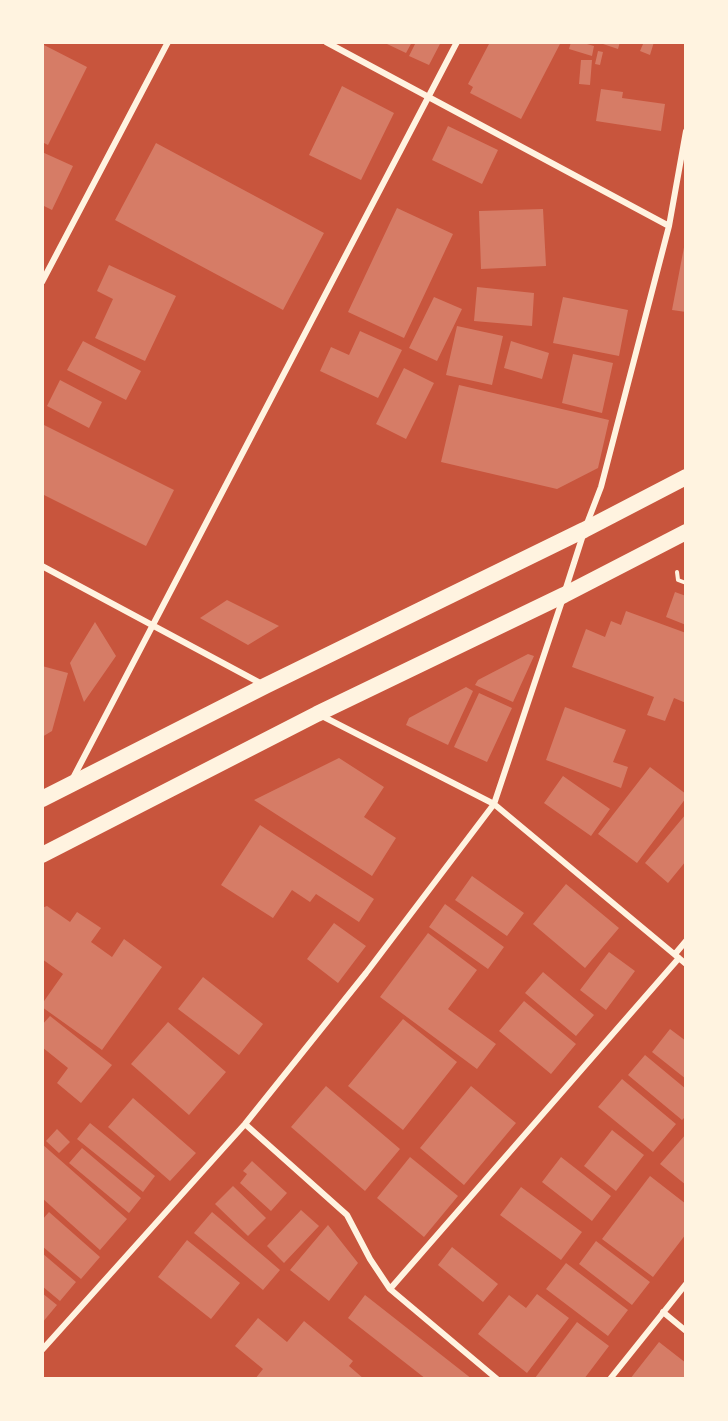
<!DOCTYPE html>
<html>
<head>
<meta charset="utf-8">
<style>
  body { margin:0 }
  #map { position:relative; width:728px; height:1421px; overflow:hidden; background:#c8553d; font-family:"DM Sans",sans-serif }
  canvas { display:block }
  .frame { position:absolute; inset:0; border:44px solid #fff3e0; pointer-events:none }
</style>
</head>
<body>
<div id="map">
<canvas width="728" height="1421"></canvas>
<div class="frame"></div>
</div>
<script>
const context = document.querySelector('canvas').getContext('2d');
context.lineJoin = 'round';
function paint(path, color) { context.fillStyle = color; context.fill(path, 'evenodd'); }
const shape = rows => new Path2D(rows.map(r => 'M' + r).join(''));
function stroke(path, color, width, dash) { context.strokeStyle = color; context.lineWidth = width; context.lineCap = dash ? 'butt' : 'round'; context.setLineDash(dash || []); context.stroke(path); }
const building = shape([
  [388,42,412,42,406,53,387,44],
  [416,42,441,42,429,65,409,56],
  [490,42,561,42,521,119,470,93,473,87,468,84],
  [571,42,580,42,594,46,592,56,569,49],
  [597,42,620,42,618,49],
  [654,42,650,55,640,51,643,44,636,43],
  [42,44,87,67,48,145,42,142],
  [598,51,603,52,600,65,595,64],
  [581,60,592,60,590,85,579,84],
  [342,86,394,113,361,180,309,155],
  [601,89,623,92,622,98,665,104,661,131,596,121],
  [448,126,498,150,482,184,432,160],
  [156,143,324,233,283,310,115,220],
  [42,152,73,166,52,210,42,205],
  [397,208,453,234,404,338,348,312],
  [543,209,546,266,481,269,479,211],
  [685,242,686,242,686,312,672,310],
  [109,265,176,296,145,361,95,338,113,299,97,291],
  [477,287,534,293,532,326,474,321],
  [434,297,462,309,437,361,409,348],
  [563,297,628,310,619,356,553,343],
  [457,326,503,336,492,385,446,375],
  [360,331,402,350,378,398,320,371,331,347,349,355],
  [83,341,141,371,126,400,67,370],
  [511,341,549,353,542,379,504,368],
  [573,354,613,363,602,413,562,403],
  [404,368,434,383,406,439,376,424],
  [60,380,102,402,89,428,47,406],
  [459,385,609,420,598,468,557,489,441,462],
  [42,424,174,490,146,546,42,494],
  [675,592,686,596,686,625,666,617],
  [227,600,279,626,248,645,200,618],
  [626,611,686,633,686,703,674,698,665,721,647,715,654,697,572,667,586,629,605,637,611,621,621,625],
  [95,622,116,656,84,702,70,663],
  [528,654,534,656,513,702,475,685,478,680],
  [42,666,68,673,52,731,42,737],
  [466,687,473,691,448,745,406,725,409,718],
  [479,693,512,708,487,762,454,747],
  [565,707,626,730,613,762,628,767,621,788,546,760],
  [339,758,384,787,364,817,396,838,372,876,254,800],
  [650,767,686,794,686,798,637,863,598,834],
  [563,776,610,809,591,836,544,803],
  [686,814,686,861,668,883,645,863],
  [260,825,374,899,359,922,316,894,310,902,292,890,273,918,221,885],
  [472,876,524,913,507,936,455,900],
  [566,884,619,928,585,968,533,924],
  [445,904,504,947,488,969,429,927],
  [47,906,70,922,77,912,101,928,91,942,112,957,124,939,162,967,102,1050,42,1007,42,1004,63,974,42,959,42,908],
  [334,923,366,946,338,983,307,959],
  [428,933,477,970,448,1009,496,1044,477,1069,380,997],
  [609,952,635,971,606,1010,580,990],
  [543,972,594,1015,576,1036,525,993],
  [203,977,263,1024,239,1055,178,1009],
  [524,1001,576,1044,551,1074,499,1031],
  [50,1016,112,1065,81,1103,57,1083,68,1068,42,1047,42,1025],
  [403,1019,457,1062,403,1130,348,1086],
  [168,1022,226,1072,189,1115,131,1064],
  [670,1029,686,1041,686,1079,652,1052],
  [645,1055,686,1089,686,1116,682,1120,628,1075],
  [622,1079,676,1124,653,1152,598,1107],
  [326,1086,400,1149,365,1191,291,1127],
  [471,1086,516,1123,464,1185,420,1148],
  [133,1098,196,1153,170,1181,108,1127],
  [90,1123,155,1176,143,1192,77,1139],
  [57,1129,70,1142,59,1153,46,1141],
  [612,1130,644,1155,616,1191,584,1166],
  [686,1134,686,1185,660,1164],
  [42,1144,127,1219,100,1250,42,1198],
  [82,1148,141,1198,129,1213,69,1163],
  [410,1157,458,1196,424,1237,377,1198],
  [561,1157,611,1196,592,1221,542,1182],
  [252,1161,287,1193,271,1211,240,1183,247,1174,243,1171],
  [650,1176,686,1204,686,1234,653,1277,602,1239],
  [233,1186,266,1218,248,1236,215,1204],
  [521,1187,582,1232,561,1260,500,1215],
  [301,1210,319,1226,284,1263,267,1246],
  [49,1212,100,1257,81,1279,42,1246,42,1220],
  [212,1212,280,1270,263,1290,194,1233],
  [328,1225,358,1263,329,1301,290,1270],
  [187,1240,240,1283,211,1319,158,1277],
  [596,1241,650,1282,632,1305,579,1264],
  [452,1247,498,1284,483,1302,438,1265],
  [42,1253,76,1282,60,1301,42,1286],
  [566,1263,628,1310,608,1336,546,1289],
  [42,1293,57,1305,42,1323],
  [537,1294,569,1318,527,1373,478,1334,509,1295,526,1308],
  [365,1295,472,1379,426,1379,348,1318],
  [258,1318,287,1342,304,1321,353,1361,349,1366,364,1379,255,1379,263,1369,235,1346],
  [577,1322,609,1346,584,1379,535,1378],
  [659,1342,686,1363,686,1379,630,1379]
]);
const path = shape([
  [677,572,678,580,686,583]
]);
const minor = shape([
  [326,42,669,226],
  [42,282,168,42],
  [586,526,601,487,669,226,686,131],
  [42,566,262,684],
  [565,591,583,535],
  [320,715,494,804,686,964],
  [72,780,457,42],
  [675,954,686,941],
  [245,1124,347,1215,370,1259,390,1289,497,1379],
  [390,1289,679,958],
  [663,1312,686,1331],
  [42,1350,245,1124,366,973,494,804,562,601],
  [610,1379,686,1284]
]);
const trunk = shape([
  [42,799,265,686,584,530,686,477],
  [42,855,317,714,564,595,686,532]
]);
paint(building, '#d67c66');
stroke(path, '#fff3e0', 4);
stroke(minor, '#fff3e0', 6);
stroke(trunk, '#fff3e0', 16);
</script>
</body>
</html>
